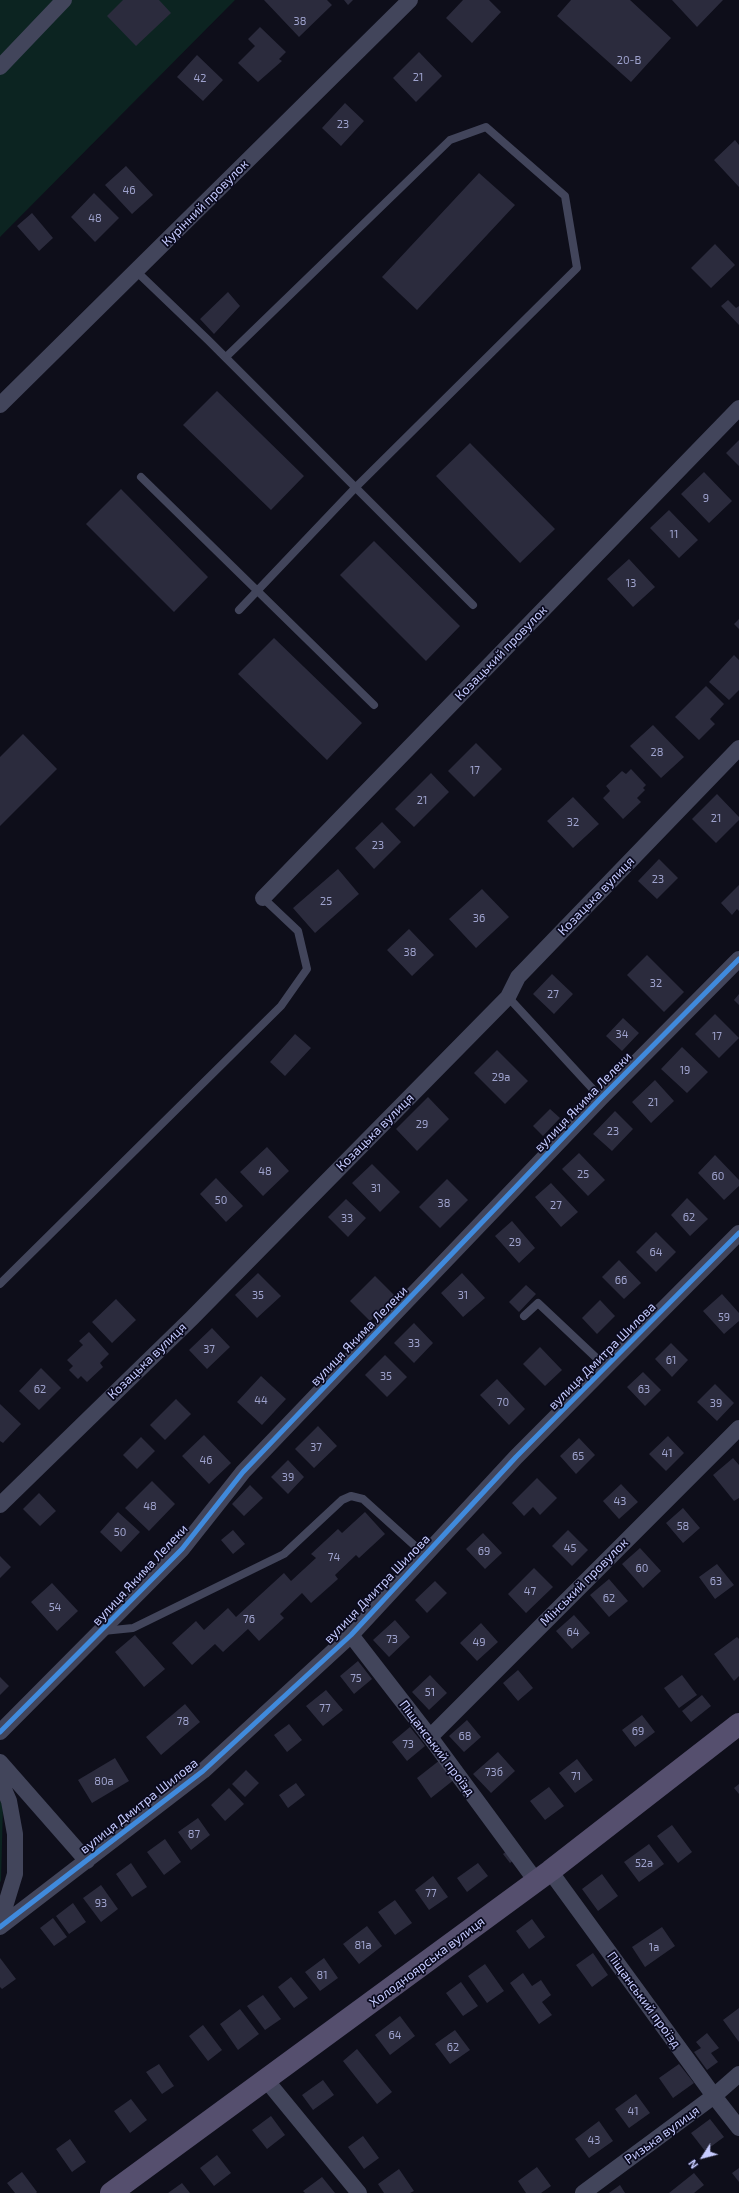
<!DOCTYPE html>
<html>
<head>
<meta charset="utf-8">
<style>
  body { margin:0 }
  #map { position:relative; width:739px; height:2193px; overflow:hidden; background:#0e0e1a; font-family:"Exo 2",sans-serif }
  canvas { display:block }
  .north { position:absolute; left:683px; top:2137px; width:40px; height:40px; -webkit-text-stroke:3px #0a0a1e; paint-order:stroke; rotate:234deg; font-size:11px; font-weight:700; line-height:16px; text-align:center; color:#c6cbff }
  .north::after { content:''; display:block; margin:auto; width:14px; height:18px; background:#c6cbff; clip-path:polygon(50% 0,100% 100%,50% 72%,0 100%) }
</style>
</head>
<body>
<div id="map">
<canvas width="739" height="2193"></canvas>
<div class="north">N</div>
</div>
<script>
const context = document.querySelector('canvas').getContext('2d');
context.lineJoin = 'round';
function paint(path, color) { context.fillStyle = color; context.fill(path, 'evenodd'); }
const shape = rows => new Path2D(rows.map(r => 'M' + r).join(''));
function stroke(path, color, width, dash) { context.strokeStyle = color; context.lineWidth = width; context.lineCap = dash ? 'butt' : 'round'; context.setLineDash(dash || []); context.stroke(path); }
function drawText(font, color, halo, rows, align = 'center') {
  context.font = font + ' "Exo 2",sans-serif'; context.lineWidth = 3.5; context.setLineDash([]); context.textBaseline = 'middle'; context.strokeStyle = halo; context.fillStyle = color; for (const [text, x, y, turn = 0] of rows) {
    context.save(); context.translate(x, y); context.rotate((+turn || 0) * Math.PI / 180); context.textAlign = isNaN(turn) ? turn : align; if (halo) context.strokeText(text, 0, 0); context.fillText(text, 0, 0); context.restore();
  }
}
const green = shape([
  [0,0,235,0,0,237],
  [0,1800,3,1806,1,1882,0,1881]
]);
const building = shape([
  [123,0,159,0,171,13,136,46,107,16],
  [264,0,327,0,332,5,299,37],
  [344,0,353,0,348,5],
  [463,0,489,0,501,12,472,43,446,18],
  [571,0,630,0,671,38,631,82,557,16],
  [672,0,723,0,697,27],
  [260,27,286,52,279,59,282,61,258,82,238,63,255,46,248,39],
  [419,52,442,76,416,102,393,78],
  [197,55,223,80,203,101,177,77],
  [345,103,364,121,341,146,322,128],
  [735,140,739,145,739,187,714,160],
  [126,166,153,195,132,214,105,185],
  [479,173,515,205,417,310,382,277],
  [94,193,119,218,95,242,71,217],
  [32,213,53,238,39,251,17,226],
  [715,244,735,265,711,288,691,268],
  [228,292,240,306,214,334,200,319],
  [728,300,736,308,739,306,739,325,721,306],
  [217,391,304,476,271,510,183,425],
  [739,440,739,466,726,453],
  [470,443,555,529,520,563,436,476],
  [704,472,732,501,709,523,681,494],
  [121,489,208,577,174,612,86,524],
  [669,510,698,540,679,558,650,528],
  [374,541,460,626,426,661,340,575],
  [629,559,655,587,633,607,607,579],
  [739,619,739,629,734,624],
  [274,638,362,723,327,760,238,674],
  [734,655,739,660,739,690,729,700,709,682],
  [706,686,724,704,710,719,715,724,699,740,675,717],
  [653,725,684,757,661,778,630,746],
  [23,734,57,769,0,826,0,757],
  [476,743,502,769,474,797,448,771],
  [631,769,646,785,643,788,645,790,637,798,641,802,623,819,603,798,610,791,606,786,622,771,626,774],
  [431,773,449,792,414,827,395,809],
  [717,794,739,817,739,820,716,843,692,819],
  [573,797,599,824,573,848,547,821],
  [382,822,401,842,374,869,355,848],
  [659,859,678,878,657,899,638,881],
  [338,869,359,894,315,933,293,908],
  [739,885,739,911,737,909,732,915,721,903],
  [482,889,509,917,476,948,449,919],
  [409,929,434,955,412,976,387,950],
  [647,955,684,992,664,1012,627,975],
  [552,974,573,994,554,1014,533,994],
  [739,994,739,1005,734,1000],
  [715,1014,739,1038,719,1058,695,1034],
  [623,1018,639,1033,622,1051,606,1036],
  [295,1034,311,1048,285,1076,270,1062],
  [682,1047,708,1072,687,1093,661,1069],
  [497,1050,528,1081,505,1104,474,1073],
  [655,1080,674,1101,651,1123,632,1102],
  [428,1097,449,1119,417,1151,396,1129],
  [550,1109,560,1118,543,1136,533,1126],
  [615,1111,633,1129,612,1151,593,1134],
  [267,1147,289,1171,263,1196,240,1172],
  [579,1153,605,1180,588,1196,562,1169],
  [715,1155,739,1180,739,1186,724,1200,698,1173],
  [372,1164,400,1192,380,1212,352,1183],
  [216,1178,243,1206,226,1222,200,1194],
  [447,1179,468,1200,440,1228,419,1207],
  [551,1183,578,1212,561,1227,535,1197],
  [687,1198,708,1219,690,1236,671,1215],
  [346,1199,366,1218,348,1237,328,1217],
  [512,1221,535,1248,519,1263,495,1236],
  [656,1232,676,1252,656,1272,636,1252],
  [619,1260,641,1283,624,1299,602,1277],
  [258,1273,281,1296,257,1318,235,1295],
  [462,1273,485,1298,463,1317,441,1293],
  [375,1276,395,1296,370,1321,350,1301],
  [526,1285,536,1294,519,1312,509,1302],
  [722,1294,739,1313,739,1321,724,1334,703,1311],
  [116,1299,136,1320,112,1343,92,1322],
  [600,1300,615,1316,597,1334,582,1318],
  [414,1323,433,1343,414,1363,394,1343],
  [212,1328,230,1347,207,1369,189,1350],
  [89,1332,109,1354,100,1363,103,1367,87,1382,81,1376,78,1379,69,1370,73,1366,67,1360,83,1345,79,1341],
  [671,1343,688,1360,672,1377,655,1359],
  [540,1347,562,1370,545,1386,523,1364],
  [385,1355,407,1377,387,1397,365,1375],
  [41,1368,61,1388,39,1410,19,1391],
  [643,1372,661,1390,645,1406,627,1387],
  [261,1376,286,1399,262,1425,237,1402],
  [497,1379,525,1409,509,1425,480,1395],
  [715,1384,734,1403,717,1421,697,1402],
  [176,1399,191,1414,165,1440,150,1425],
  [0,1404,21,1424,3,1443,0,1441],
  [318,1426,337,1446,314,1468,295,1449],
  [204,1435,231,1463,209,1484,182,1456],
  [668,1436,684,1453,666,1471,649,1454],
  [141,1437,155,1451,137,1469,123,1455],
  [579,1438,595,1455,576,1474,560,1456],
  [733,1458,739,1465,739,1498,734,1501,713,1475],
  [288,1460,304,1477,288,1494,271,1477],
  [537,1478,557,1498,540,1515,533,1507,524,1516,512,1503],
  [152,1481,175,1504,149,1531,125,1508],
  [621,1484,638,1502,619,1519,603,1501],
  [250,1485,263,1498,244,1516,232,1504],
  [39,1493,56,1511,40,1526,23,1509],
  [683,1508,700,1528,683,1543,666,1523],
  [118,1512,140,1532,121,1552,100,1532],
  [365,1512,385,1534,359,1558,356,1555,335,1575,338,1579,311,1603,302,1593,280,1614,284,1618,259,1641,248,1629,223,1652,215,1644,192,1665,172,1643,196,1621,204,1630,228,1608,236,1617,284,1573,291,1581,316,1558,311,1554,338,1529,342,1533],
  [233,1530,245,1544,233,1554,221,1540],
  [568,1530,588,1550,572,1566,552,1546],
  [483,1533,502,1553,485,1569,466,1549],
  [640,1548,661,1571,643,1588,622,1564],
  [0,1556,11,1567,0,1578],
  [717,1564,734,1585,715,1599,699,1577],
  [534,1568,553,1587,526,1613,508,1594],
  [609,1579,628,1601,609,1617,590,1595],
  [435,1581,447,1593,427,1613,415,1600],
  [52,1583,78,1611,57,1631,31,1602],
  [574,1615,590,1633,572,1649,556,1631],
  [395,1620,410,1637,389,1657,373,1640],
  [481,1623,498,1642,477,1661,460,1643],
  [135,1635,165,1669,144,1687,115,1652],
  [737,1637,739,1639,739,1676,734,1681,714,1654],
  [358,1661,372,1679,354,1694,340,1676],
  [518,1670,533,1688,518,1701,503,1683],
  [430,1675,447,1693,429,1710,412,1692],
  [682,1675,697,1695,679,1708,664,1688],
  [0,1677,9,1686,0,1695],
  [326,1690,343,1710,323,1726,306,1706],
  [702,1695,711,1706,691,1722,682,1711],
  [185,1704,200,1722,161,1755,146,1737],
  [642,1715,655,1732,635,1747,622,1730],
  [467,1720,481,1737,464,1752,449,1736],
  [289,1724,302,1740,287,1752,274,1735],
  [410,1727,425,1746,407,1761,392,1742],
  [498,1752,515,1771,491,1793,473,1774],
  [115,1758,129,1781,92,1803,78,1780],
  [577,1759,593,1780,575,1793,559,1773],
  [440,1760,455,1779,431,1798,417,1778],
  [246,1770,259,1783,245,1797,232,1784],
  [296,1783,305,1795,288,1808,279,1795],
  [739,1784,739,1794,734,1788],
  [549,1787,564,1806,545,1820,530,1801],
  [229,1788,244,1804,225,1821,211,1805],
  [198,1818,210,1835,191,1850,178,1832],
  [672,1825,692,1852,678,1863,657,1836],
  [165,1839,181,1862,164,1875,147,1852],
  [649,1844,664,1864,639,1882,624,1862],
  [508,1850,515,1859,510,1863,503,1854],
  [131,1863,147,1887,132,1897,116,1874],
  [478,1863,488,1876,467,1892,457,1878],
  [602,1874,618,1896,598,1911,582,1889],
  [433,1876,448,1897,429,1910,415,1890],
  [101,1885,118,1909,101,1922,83,1898],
  [395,1900,412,1923,395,1935,378,1912],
  [73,1903,86,1922,69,1934,56,1916],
  [53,1918,67,1937,54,1946,40,1928],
  [532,1919,545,1937,529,1949,516,1931],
  [367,1926,382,1946,359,1964,343,1944],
  [662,1927,675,1946,645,1967,632,1947],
  [593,1953,608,1975,592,1987,576,1965],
  [0,1958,16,1979,2,1989,0,1987],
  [324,1958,338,1978,320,1991,305,1972],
  [485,1964,504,1991,487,2003,468,1976],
  [523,1973,532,1986,541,1980,551,1995,542,2002,552,2015,539,2024,510,1983],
  [291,1977,308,1998,294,2008,278,1987],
  [461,1982,478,2006,463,2016,446,1993],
  [263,1995,281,2019,265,2030,247,2006],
  [739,2008,739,2042,723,2020],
  [240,2009,259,2034,238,2050,220,2024],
  [400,2016,415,2036,390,2055,375,2035],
  [203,2025,222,2050,208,2061,189,2036],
  [455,2030,470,2050,450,2064,435,2044],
  [707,2033,719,2048,711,2053,718,2062,707,2070,694,2052,701,2048,696,2042],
  [357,2049,392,2092,377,2104,343,2061],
  [159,2064,174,2086,162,2094,146,2072],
  [679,2064,694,2083,673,2098,659,2078],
  [323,2080,334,2095,313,2110,302,2095],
  [636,2094,650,2113,629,2128,615,2109],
  [131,2099,147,2120,130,2133,114,2111],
  [271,2116,285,2135,267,2149,252,2130],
  [710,2119,724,2137,705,2151,691,2133],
  [599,2121,613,2141,589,2158,575,2139],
  [363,2136,379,2158,364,2169,348,2147],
  [70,2139,86,2162,72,2172,56,2149],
  [217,2155,231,2173,214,2186,200,2168],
  [537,2167,551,2186,541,2193,526,2193,518,2181],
  [739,2168,739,2182,732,2173],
  [399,2169,414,2191,410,2193,384,2193,378,2184],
  [22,2172,37,2192,36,2193,15,2193,7,2183],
  [694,2173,704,2185,694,2193,669,2193],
  [322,2177,335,2193,305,2193,303,2191],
  [182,2183,190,2193,168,2193],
  [620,2185,625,2193,609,2193]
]);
const service = shape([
  [136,271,208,340,473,605],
  [226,357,450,140,486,127,565,196,577,268,356,487,239,610],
  [141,477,374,705],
  [508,997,601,1098],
  [0,1284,281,1006,307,969,298,931,263,898],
  [524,1316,538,1303,606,1367],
  [103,1631,133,1628,284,1554,342,1500,351,1496,363,1499,425,1555]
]);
const minor = shape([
  [0,67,64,0],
  [0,405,410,0],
  [263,898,739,408],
  [0,1505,192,1318,508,997,518,977,739,748],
  [351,1635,430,1737,536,1881],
  [0,1732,182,1549,243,1472,601,1098,739,959],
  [430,1737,739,1428],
  [0,1762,87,1861],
  [0,1780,9,1801,15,1834,15,1874,0,1923],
  [550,1871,714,2096,739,2128],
  [0,1927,203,1771,351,1635,516,1457,739,1233],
  [267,2081,359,2193],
  [583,2193,714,2096,739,2074]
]);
const primary = shape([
  [111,2193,550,1871,739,1724]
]);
const cycleway = shape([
  [0,1732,182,1549,243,1472,601,1098,739,959],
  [0,1927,203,1771,351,1635,516,1457,739,1233]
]);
const numberNames = [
  ["38",300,21],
  ["20-В",629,60],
  ["21",418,77],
  ["42",200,78],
  ["23",343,124],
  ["46",129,190],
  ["48",95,218],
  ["9",706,498],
  ["11",674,534],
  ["13",631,583],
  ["28",657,752],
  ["17",475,770],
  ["21",422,800],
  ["21",716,818],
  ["32",573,822],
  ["23",378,845],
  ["23",658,879],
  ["25",326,901],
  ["36",479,918],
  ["38",410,952],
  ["32",656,983],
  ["27",553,994],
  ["34",622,1034],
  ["17",717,1036],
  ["19",685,1070],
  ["29а",501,1077],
  ["21",653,1102],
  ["29",422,1124],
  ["23",613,1131],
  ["48",265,1171],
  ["25",583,1174],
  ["60",718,1176],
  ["31",376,1188],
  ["50",221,1200],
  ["38",444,1203],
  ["27",556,1205],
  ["62",689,1217],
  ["33",347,1218],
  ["29",515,1242],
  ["64",656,1252],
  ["66",621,1280],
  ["35",258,1295],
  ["31",463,1295],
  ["59",724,1317],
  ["33",414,1343],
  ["37",209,1349],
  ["61",671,1360],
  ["35",386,1376],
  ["62",40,1389],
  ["63",644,1389],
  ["44",261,1400],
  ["70",503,1402],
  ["39",716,1403],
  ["37",316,1447],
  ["41",667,1453],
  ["65",578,1456],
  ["46",206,1460],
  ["39",288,1477],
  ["43",620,1501],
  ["48",150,1506],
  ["58",683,1526],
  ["50",120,1532],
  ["45",570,1548],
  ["69",484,1551],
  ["74",334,1557],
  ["60",642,1568],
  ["63",716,1581],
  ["47",530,1591],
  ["62",609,1598],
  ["54",55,1607],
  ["76",249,1619],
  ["64",573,1632],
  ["73",392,1639],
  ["49",479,1642],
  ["75",356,1678],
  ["51",430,1692],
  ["77",325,1708],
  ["78",183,1721],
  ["69",638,1731],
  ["68",465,1736],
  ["73",408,1744],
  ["73б",494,1772],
  ["71",576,1776],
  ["80а",104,1781],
  ["87",194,1834],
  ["52а",644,1863],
  ["77",431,1893],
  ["93",101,1903],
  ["81а",363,1945],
  ["1а",654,1947],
  ["81",322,1975],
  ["64",395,2035],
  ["62",453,2047],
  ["41",633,2111],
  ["43",594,2140]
];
const streetNames = [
  ["Курінний провулок",205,203,-45],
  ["Козацький провулок",501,653,-46],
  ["Козацька вулиця",596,896,-46],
  ["вулиця Якима Лелеки",583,1102,-46],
  ["Козацька вулиця",375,1132,-45],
  ["вулиця Якима Лелеки",359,1336,-46],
  ["вулиця Дмитра Шилова",602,1356,-45],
  ["Козацька вулиця",147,1361,-44],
  ["вулиця Якима Лелеки",140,1575,-47],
  ["Мінський провулок",584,1582,-45],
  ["вулиця Дмитра Шилова",377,1589,-46],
  ["Піщанський проїзд",437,1748,53],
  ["вулиця Дмитра Шилова",139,1806,-38],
  ["Холодноярська вулиця",427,1962,-37],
  ["Піщанський проїзд",644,2000,54],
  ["Ризька вулиця",662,2135,-36]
];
paint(green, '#0c2421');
paint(building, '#2b2b3d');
stroke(service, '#42455b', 8);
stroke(minor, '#42455b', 16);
stroke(primary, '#554f6e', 22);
stroke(cycleway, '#408adc', 5);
drawText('11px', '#9fa3ce', null, numberNames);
drawText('13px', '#c6cbff', '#0a0a1e', streetNames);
</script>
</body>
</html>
